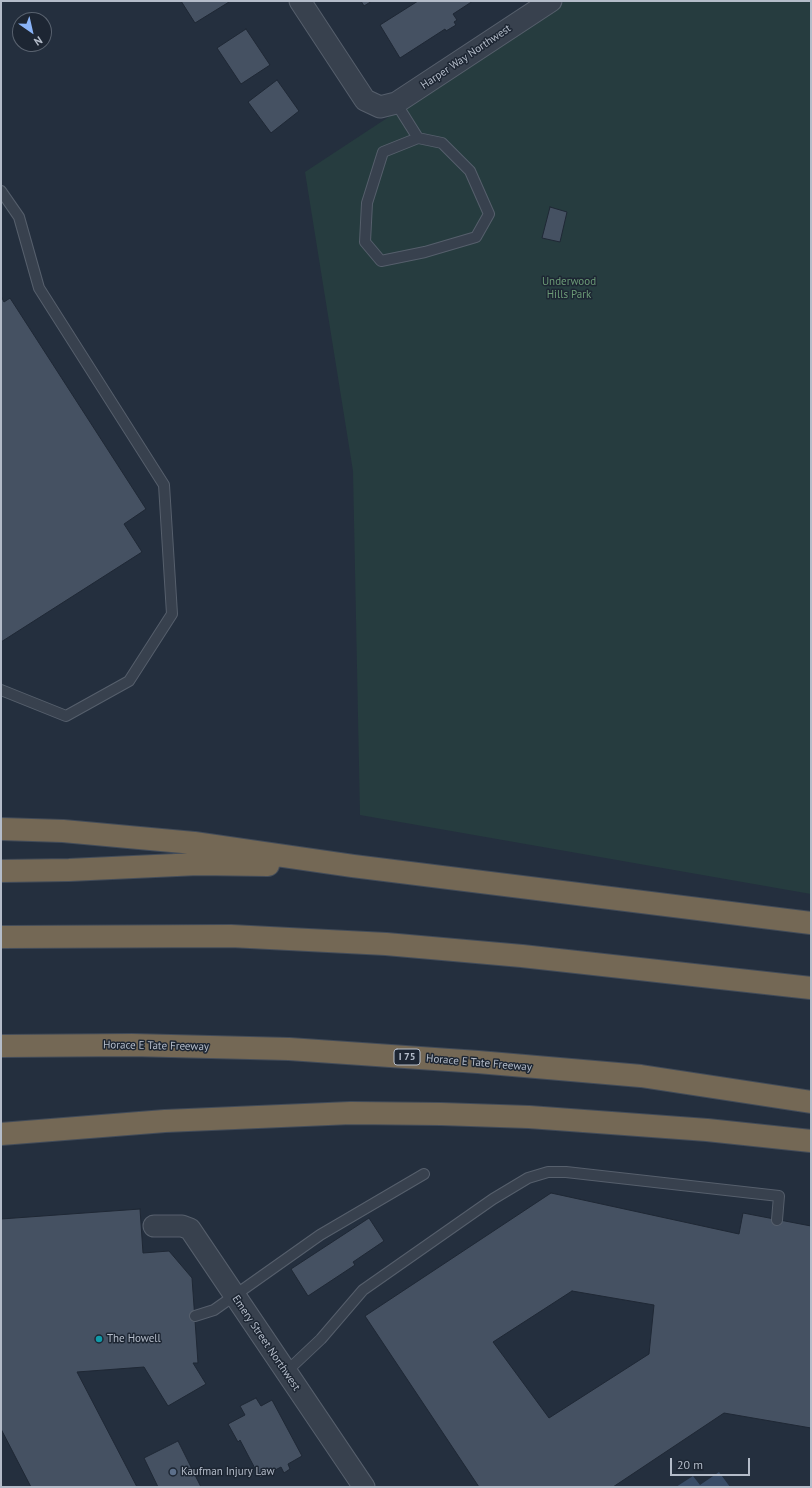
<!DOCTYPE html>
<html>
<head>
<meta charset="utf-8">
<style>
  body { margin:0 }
  #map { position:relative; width:812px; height:1488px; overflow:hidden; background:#242f3e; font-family:"PT Sans",sans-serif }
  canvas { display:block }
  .frame { position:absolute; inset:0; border:2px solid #b4bcc9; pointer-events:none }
  .north { position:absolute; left:12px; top:12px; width:40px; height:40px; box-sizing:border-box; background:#1d2633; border:1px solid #59626f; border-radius:50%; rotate:146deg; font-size:11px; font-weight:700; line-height:16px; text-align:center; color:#b4bcc9 }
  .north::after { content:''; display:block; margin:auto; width:14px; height:18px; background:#8ab4f8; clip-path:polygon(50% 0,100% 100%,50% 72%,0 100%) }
  .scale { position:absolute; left:670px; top:1458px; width:80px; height:18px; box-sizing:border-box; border:2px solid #b4bcc9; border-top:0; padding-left:5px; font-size:12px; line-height:14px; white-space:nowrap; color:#b4bcc9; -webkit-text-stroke:3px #1d2633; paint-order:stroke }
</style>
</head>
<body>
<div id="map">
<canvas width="812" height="1488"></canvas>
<div class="frame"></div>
<div class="north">N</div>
<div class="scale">20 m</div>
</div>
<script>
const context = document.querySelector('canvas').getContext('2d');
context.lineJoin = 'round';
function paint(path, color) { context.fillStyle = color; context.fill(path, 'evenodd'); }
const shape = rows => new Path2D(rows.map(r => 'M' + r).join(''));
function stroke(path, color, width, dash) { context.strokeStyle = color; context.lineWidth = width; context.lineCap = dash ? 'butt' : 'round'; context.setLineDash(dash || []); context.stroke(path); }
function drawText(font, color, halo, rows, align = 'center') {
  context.font = font + ' "PT Sans",sans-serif'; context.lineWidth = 3; context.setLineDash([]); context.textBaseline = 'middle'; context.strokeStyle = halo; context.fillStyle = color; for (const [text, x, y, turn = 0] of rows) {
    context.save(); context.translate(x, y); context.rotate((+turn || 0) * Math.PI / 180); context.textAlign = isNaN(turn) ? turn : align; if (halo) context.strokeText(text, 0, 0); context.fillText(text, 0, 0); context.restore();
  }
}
const green = shape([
  [565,1,811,1,811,894,360,815,353,471,305,172]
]);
const water = shape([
  [719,1472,730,1487,676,1487,693,1476,700,1485]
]);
const building = shape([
  [181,1,228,1,229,2,195,23,181,1],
  [361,1,372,1,364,6,361,1],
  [418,1,473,1,453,14,457,20,454,22,456,25,446,31,445,29,400,58,380,25,418,1],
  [246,29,270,65,241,84,217,48,246,29],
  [277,80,299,111,271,133,248,102,277,80],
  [550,207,567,212,560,242,542,238,550,207],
  [1,296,4,302,10,298,146,509,124,524,142,552,1,642,1,296],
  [551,1193,739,1234,743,1213,811,1226,811,1428,724,1413,613,1487,479,1487,365,1316,551,1193],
  [572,1291,654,1305,649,1354,549,1418,493,1342,572,1291],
  [140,1209,143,1253,169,1251,192,1278,198,1363,193,1363,206,1384,168,1406,144,1367,77,1372,137,1487,31,1487,1,1429,1,1219,140,1209],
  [369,1218,384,1241,353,1262,355,1265,308,1296,291,1269,369,1218],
  [256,1398,261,1406,272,1400,302,1456,288,1464,290,1469,284,1473,281,1467,260,1478,240,1440,238,1442,228,1424,245,1415,240,1406,256,1398],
  [178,1441,201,1487,158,1487,144,1458,178,1441]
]);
const service = shape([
  [396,103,418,138,442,143,470,171,489,214,476,237,425,252,381,261,365,242,367,203,383,152,418,138],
  [1,191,19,217,39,288,164,485,172,614,129,681,66,716,1,690],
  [195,1316,214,1310,320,1235,424,1174],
  [286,1372,321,1339,363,1290,493,1199,528,1178,548,1172,566,1172,779,1196,777,1220]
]);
const minor = shape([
  [300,1,365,100,380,107,396,103,551,1],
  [154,1226,182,1226,190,1229,364,1487]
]);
const motorway = shape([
  [1,829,63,831,194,843,353,866,811,923],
  [1,871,69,870,198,864,268,865],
  [1,937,231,936,386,944,522,956,811,988],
  [1,1046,132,1045,289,1049,478,1062,641,1076,811,1102],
  [1,1134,165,1121,351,1113,441,1114,529,1117,707,1130,811,1141]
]);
const markers = [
  [99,1339,4,"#0f9aa8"],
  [173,1472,4,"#5c6f8a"]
];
const shields = [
  [407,1057,26]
];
const shieldNames = [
  ["I 75",407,1057]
];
const streetNames = [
  ["Harper Way Northwest",466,57,-34],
  ["Horace E Tate Freeway",156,1046,1],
  ["Horace E Tate Freeway",479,1063,5],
  ["Emery Street Northwest",266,1343,56]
];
const parkNames = [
  ["Underwood",569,282],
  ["Hills Park",569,295]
];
const poiNames = [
  ["The Howell",107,1339],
  ["Kaufman Injury Law",181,1472]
];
paint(green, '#263c3f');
paint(water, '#394c67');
paint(building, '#455162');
stroke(building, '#1f2835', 1);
stroke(service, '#565f6c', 12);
stroke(minor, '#565f6c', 23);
stroke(motorway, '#434c59', 24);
stroke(service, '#38414e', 10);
stroke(minor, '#38414e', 21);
stroke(motorway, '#746855', 22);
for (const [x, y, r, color] of markers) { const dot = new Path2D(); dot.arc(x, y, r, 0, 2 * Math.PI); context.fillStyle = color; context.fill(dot); stroke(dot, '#1d2633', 1.5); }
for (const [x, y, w] of shields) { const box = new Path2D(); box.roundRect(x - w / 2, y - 8, w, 16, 3); context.fillStyle = '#1d2633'; context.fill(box); stroke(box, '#b4bcc9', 1); }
drawText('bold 10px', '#b4bcc9', null, shieldNames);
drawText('11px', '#b4bcc9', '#1d2633', streetNames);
drawText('11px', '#6b9a76', '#1d2633', parkNames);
drawText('11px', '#b4bcc9', '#1d2633', poiNames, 'left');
</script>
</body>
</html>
